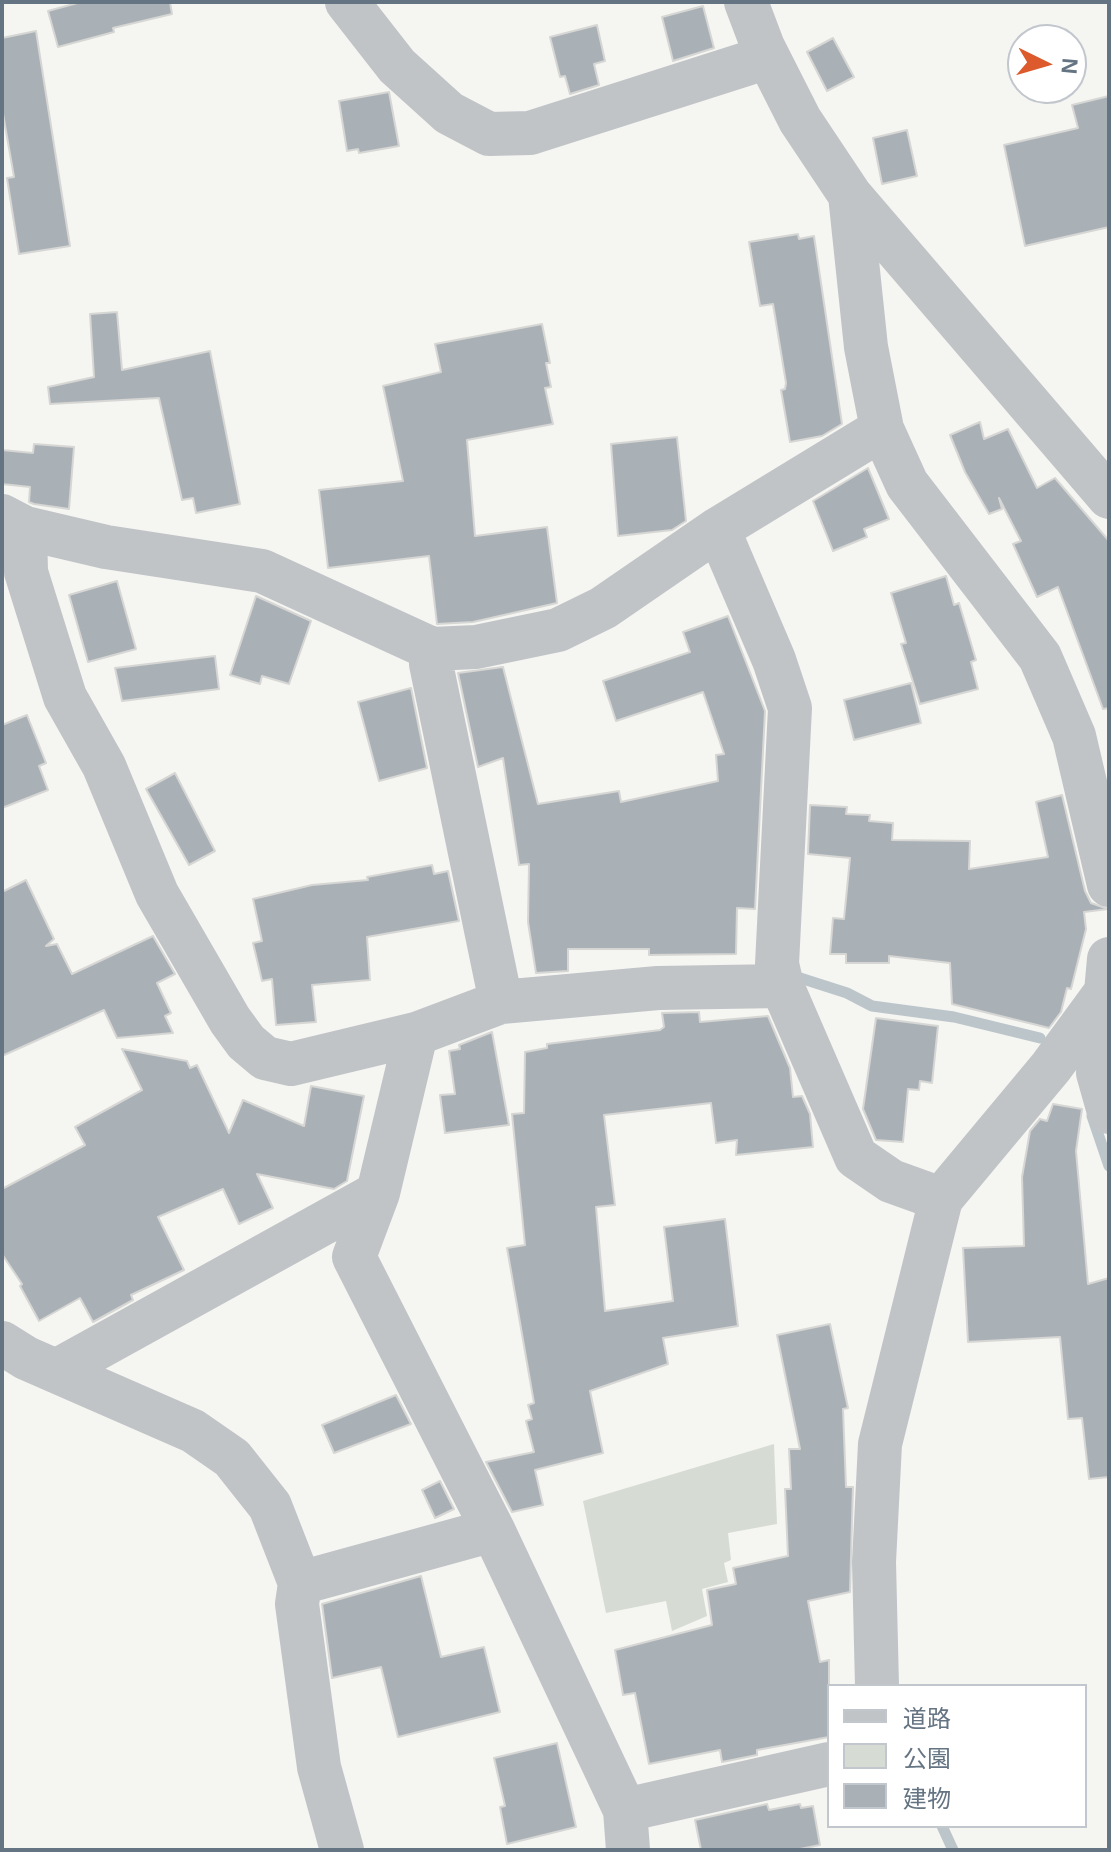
<!DOCTYPE html>
<html>
<head>
<meta charset="utf-8">
<style>
  body { margin:0 }
  #map { position:relative; width:1111px; height:1852px; overflow:hidden; background:#f5f5f2; font-family:Helvetica,"Noto Sans JP",sans-serif }
  canvas { display:block }
  .frame { position:absolute; inset:0; border:4px solid #657482; pointer-events:none }
  .legend { position:absolute; left:827px; top:1684px; width:260px; height:144px; box-sizing:border-box; background:#fff; border:2px solid #c1c7cd; margin:0; padding:10px 14px; list-style:none; font-size:24px; color:#657482 }
  .legend li { display:flex; align-items:center; gap:16px; height:40px }
  .legend b { width:40px; border:2px solid #c1c7cd }
  .north { position:absolute; left:1007px; top:24px; width:80px; height:80px; box-sizing:border-box; background:#fff; border:2px solid #c1c7cd; border-radius:50%; rotate:95deg; font-size:22px; font-weight:700; line-height:32px; text-align:center; color:#657482 }
  .north::after { content:''; display:block; margin:auto; width:28px; height:36px; background:#dc5a2b; clip-path:polygon(50% 0,100% 100%,50% 72%,0 100%) }
</style>
</head>
<body>
<div id="map">
<canvas width="1111" height="1852"></canvas>
<div class="frame"></div>
<ul class="legend">
<li><b style="height:10px;background:#c0c4c7"></b>道路</li>
<li><b style="height:22px;background:#d6dcd3"></b>公園</li>
<li><b style="height:22px;background:#aab1b6"></b>建物</li>
</ul>
<div class="north">N</div>
</div>
<script>
const context = document.querySelector('canvas').getContext('2d');
context.lineJoin = 'round';
function paint(path, color) { context.fillStyle = color; context.fill(path, 'evenodd'); }
const shape = rows => new Path2D(rows.map(r => 'M' + r).join(''));
function stroke(path, color, width, dash) { context.strokeStyle = color; context.lineWidth = width; context.lineCap = dash ? 'butt' : 'round'; context.setLineDash(dash || []); context.stroke(path); }
const green = shape([
  [774,1444,777,1524,728,1533,731,1560,724,1563,728,1582,702,1589,707,1616,672,1631,666,1601,606,1613,583,1501]
]);
const stream = shape([
  [797,977,847,993,872,1006,954,1017,1040,1038],
  [1092,1116,1109,1166],
  [942,1826,953,1850]
]);
const building = shape([
  [81,2,170,2,172,14,113,28,114,32,58,47,48,11,81,2],
  [703,6,714,48,673,61,662,17,703,6],
  [597,25,605,61,594,64,599,85,570,94,565,76,560,77,550,37,597,25],
  [36,31,70,246,19,254,7,178,14,177,2,108,2,38,36,31],
  [833,38,854,77,827,91,807,52,833,38],
  [389,92,399,146,359,153,358,149,347,151,339,101,389,92],
  [1109,96,1109,227,1025,246,1004,145,1078,128,1072,105,1109,96],
  [907,130,917,176,882,184,873,138,907,130],
  [798,234,799,239,814,236,842,424,822,436,790,442,781,390,785,389,786,383,773,304,760,306,749,242,798,234],
  [117,312,122,370,210,351,240,504,196,513,193,498,182,500,159,398,50,404,48,387,94,377,90,314,117,312],
  [542,324,550,363,546,363,551,387,545,388,553,424,467,440,475,536,547,527,557,603,473,622,437,624,429,556,328,568,319,490,403,481,383,386,441,372,435,344,542,324],
  [980,422,984,439,1008,429,1037,488,1055,478,1109,541,1109,708,1103,709,1058,587,1037,597,1013,544,1021,541,999,498,1002,509,989,514,965,472,950,435,980,422],
  [677,437,686,521,672,530,618,536,611,444,677,437],
  [34,444,74,447,69,509,34,504,29,502,30,487,2,484,2,450,33,453,34,444],
  [868,468,889,519,864,529,867,537,833,551,813,501,868,468],
  [946,576,954,605,959,603,976,660,971,662,978,689,920,704,901,644,906,643,891,593,946,576],
  [117,581,136,649,88,662,69,595,117,581],
  [256,596,311,621,289,684,262,676,260,684,230,675,256,596],
  [728,616,765,711,755,909,737,908,736,954,649,955,649,949,568,949,568,971,536,973,528,922,529,864,519,865,503,758,478,767,458,673,503,667,538,804,619,791,621,802,718,781,716,755,724,754,703,692,616,721,603,681,690,652,683,632,728,616],
  [215,656,219,689,122,701,115,668,215,656],
  [911,683,921,723,854,740,844,700,911,683],
  [411,688,427,768,379,781,358,702,411,688],
  [27,715,46,763,39,766,48,790,2,808,2,725,27,715],
  [175,773,215,851,189,865,146,789,175,773],
  [1062,795,1085,891,1091,903,1108,909,1084,912,1086,929,1071,989,1067,988,1061,1012,1049,1028,952,1004,950,963,889,956,889,963,846,963,846,954,830,954,833,918,844,919,850,858,808,854,810,805,847,807,846,814,870,815,869,821,893,823,892,840,970,841,969,869,1048,857,1036,802,1062,795],
  [432,865,434,874,448,871,459,921,367,937,370,980,312,985,316,1022,276,1025,272,979,262,981,253,943,262,941,253,899,312,885,368,880,367,877,432,865],
  [26,880,54,939,46,946,57,944,72,974,153,936,175,974,157,983,171,1013,165,1016,173,1033,117,1038,104,1010,2,1056,2,892,26,880],
  [699,1012,700,1022,768,1016,790,1068,793,1097,802,1096,810,1114,813,1147,736,1155,737,1140,716,1143,711,1103,604,1115,615,1205,596,1207,605,1311,673,1301,664,1227,725,1219,738,1326,663,1338,668,1364,590,1391,603,1453,535,1470,543,1505,512,1512,486,1462,534,1452,526,1421,532,1419,528,1405,534,1403,507,1248,525,1245,512,1114,524,1113,525,1052,547,1048,547,1044,660,1030,664,1027,662,1013,699,1012],
  [876,1018,938,1026,932,1083,920,1081,919,1090,908,1089,903,1142,876,1140,863,1109,876,1018],
  [492,1032,509,1125,445,1133,440,1095,455,1094,449,1051,460,1049,459,1045,492,1032],
  [122,1049,187,1061,190,1068,197,1065,229,1133,243,1100,304,1126,311,1086,364,1096,347,1181,334,1189,257,1174,273,1208,239,1224,223,1189,158,1217,184,1270,131,1295,133,1300,93,1322,80,1298,39,1321,20,1286,22,1284,2,1254,2,1189,85,1145,75,1127,142,1090,122,1049],
  [1053,1104,1082,1109,1076,1151,1088,1284,1109,1278,1109,1477,1089,1479,1082,1418,1068,1419,1060,1337,968,1342,963,1248,1024,1246,1022,1177,1030,1131,1040,1119,1047,1121,1053,1104],
  [830,1324,848,1408,843,1409,846,1487,853,1487,850,1592,808,1601,820,1662,829,1660,829,1737,757,1750,757,1755,722,1762,720,1750,649,1764,635,1693,623,1695,615,1650,712,1625,707,1590,736,1584,733,1568,788,1556,785,1489,791,1489,789,1449,800,1449,777,1335,830,1324],
  [396,1395,411,1424,334,1453,322,1425,396,1395],
  [440,1481,454,1509,435,1518,422,1490,440,1481],
  [421,1576,441,1657,484,1647,500,1712,398,1737,381,1667,332,1678,322,1604,421,1576],
  [557,1743,576,1827,507,1844,500,1807,505,1806,494,1758,557,1743],
  [767,1804,769,1810,800,1804,801,1808,813,1806,820,1845,795,1850,701,1850,695,1820,767,1804]
]);
const minor = shape([
  [347,2,397,66,449,113,489,134,530,133,768,57],
  [746,2,763,47,800,120,850,195,1109,497],
  [850,195,866,347,882,429,907,484,1040,657,1074,736,1109,885],
  [2,516,25,528,106,547,262,571,432,649,476,647,558,630,603,608,718,529,882,429],
  [25,528,26,572,65,697,104,766,157,894,230,1020,246,1042,265,1058,291,1064,416,1034,501,1002,658,988,782,986],
  [718,529,774,660,790,708,777,964,782,986,856,1157,891,1181,941,1199],
  [432,649,431,664,501,1002],
  [1106,992,1098,1073,1109,1112],
  [416,1034,378,1193,354,1257,493,1530,625,1810,628,1850],
  [2,1343,26,1358,193,1431,232,1458,270,1506,300,1583,297,1604,319,1767,342,1850],
  [56,1371,378,1193],
  [300,1583,493,1530],
  [877,1686,874,1562,880,1444,941,1199,1051,1067,1106,992,1109,959],
  [625,1810,829,1764]
]);
paint(green, '#d6dcd3');
stroke(stream, '#bcc5ca', 11);
paint(building, '#aab1b6');
stroke(building, '#d6d6d4', 2);
stroke(minor, '#c0c4c7', 44);
</script>
</body>
</html>
